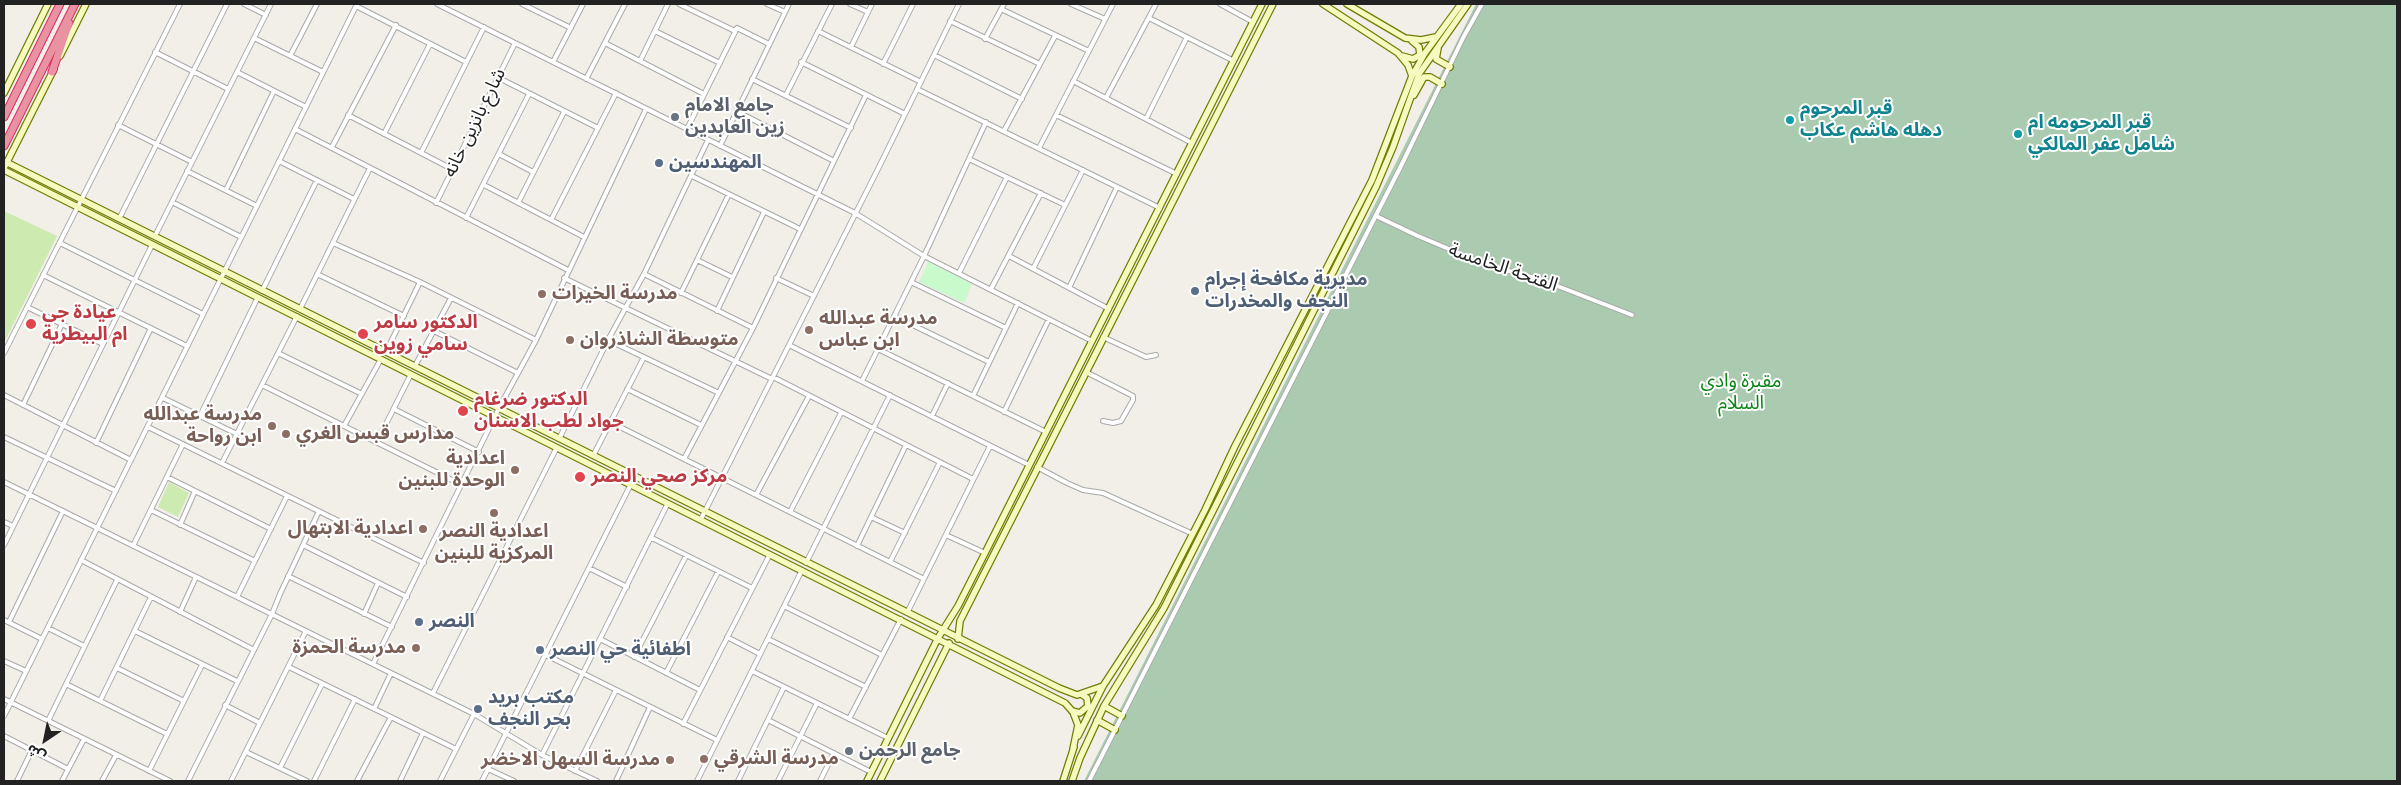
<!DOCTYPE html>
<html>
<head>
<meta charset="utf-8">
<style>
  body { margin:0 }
  #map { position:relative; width:2401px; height:785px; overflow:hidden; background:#f2efe9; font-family:Signika,"Noto Sans Arabic",sans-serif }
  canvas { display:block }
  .frame { position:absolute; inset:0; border:5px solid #222; pointer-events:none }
  .north { position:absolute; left:20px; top:715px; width:50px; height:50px; -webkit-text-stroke:4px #fff; paint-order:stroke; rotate:214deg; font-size:14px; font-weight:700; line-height:20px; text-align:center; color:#222 }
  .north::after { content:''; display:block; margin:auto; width:18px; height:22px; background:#222; clip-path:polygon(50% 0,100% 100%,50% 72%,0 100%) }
</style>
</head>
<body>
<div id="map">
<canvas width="2401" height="785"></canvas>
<div class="frame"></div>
<div class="north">ش</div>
</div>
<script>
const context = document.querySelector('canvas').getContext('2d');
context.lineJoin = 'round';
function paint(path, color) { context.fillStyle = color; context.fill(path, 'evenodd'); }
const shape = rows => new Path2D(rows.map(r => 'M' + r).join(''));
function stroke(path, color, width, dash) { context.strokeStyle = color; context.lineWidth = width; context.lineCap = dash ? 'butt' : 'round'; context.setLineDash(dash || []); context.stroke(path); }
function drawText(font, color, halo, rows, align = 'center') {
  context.font = font + ' Signika,"Noto Sans Arabic",sans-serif'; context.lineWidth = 4; context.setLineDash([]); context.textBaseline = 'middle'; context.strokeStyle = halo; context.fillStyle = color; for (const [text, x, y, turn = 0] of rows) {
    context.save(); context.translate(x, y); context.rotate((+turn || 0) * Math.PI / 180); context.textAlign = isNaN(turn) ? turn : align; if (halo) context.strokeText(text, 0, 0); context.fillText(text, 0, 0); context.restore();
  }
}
const grass = shape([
  [4,211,57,236,4,343],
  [169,482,189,493,178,517,158,507]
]);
const cemetery = shape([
  [1476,4,2397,4,2397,781,1084,781]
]);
const park = shape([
  [928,262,972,284,964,303,919,282]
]);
const street = shape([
  [244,4,266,15],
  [437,4,855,213,924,256,1092,341],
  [522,4,571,28],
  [679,4,735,31],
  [767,4,785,12],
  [850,4,868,12],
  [1071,4,1105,19],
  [1220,4,1253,22],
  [356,6,466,62],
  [1001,9,1089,51],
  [1149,18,1234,61],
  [950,21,1040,64],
  [655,31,720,63],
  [818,31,921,82],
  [254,38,323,72],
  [985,39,1004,4],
  [605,43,704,94],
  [851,47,872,4],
  [155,52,228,89],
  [934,55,1022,99],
  [290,56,317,4],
  [640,61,668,4],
  [553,62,583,4],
  [801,62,905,114],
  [883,64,913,4],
  [237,72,306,107],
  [497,77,598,128],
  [586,79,625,4],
  [752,79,851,128],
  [1073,81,1192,143],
  [917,89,1160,208],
  [786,95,832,4],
  [1106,98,1156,4],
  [736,111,834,161],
  [348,115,452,169],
  [1056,115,1177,174],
  [1146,119,1187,37],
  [118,125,192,162],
  [295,129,568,270],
  [687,129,737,28,769,44],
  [1004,131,1055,36],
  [384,134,430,44],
  [720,146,789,4],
  [332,147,396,25],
  [1039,148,1113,4],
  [421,153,484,27],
  [499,154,533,172],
  [969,159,1065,205],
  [279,161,354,199],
  [187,171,257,206],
  [692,176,800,229],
  [484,185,584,237],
  [226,190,274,91],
  [172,202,241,237],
  [436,203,515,43],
  [518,203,564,112],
  [1376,216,1418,236,1487,265,1542,280,1632,315],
  [466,218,529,94],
  [119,219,227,4],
  [551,220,616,93],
  [155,236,271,4],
  [60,243,203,314],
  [333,243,420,282,536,340],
  [1009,256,1109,309],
  [697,260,732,277],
  [1033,269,1083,170],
  [959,273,1007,177],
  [317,274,404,316],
  [644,274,753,328],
  [43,275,187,346],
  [564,278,772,379],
  [776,278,814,296],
  [911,282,1006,328],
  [1069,288,1117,187],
  [991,289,1041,193],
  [262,291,317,180],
  [681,293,729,194],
  [27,307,103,344],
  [300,309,370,168],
  [717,311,764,212],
  [894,316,989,362],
  [434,331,518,373],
  [1103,337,1146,357,1156,355],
  [608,340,719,393],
  [789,345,1029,465],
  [878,349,1046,432],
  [386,352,420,282],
  [4,353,180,4],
  [278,353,362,394],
  [415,366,451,298],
  [1086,372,1133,396,1133,400,1121,421,1113,423,1103,421],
  [773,377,973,479],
  [862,381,924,256,986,122],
  [262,385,462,485],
  [627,389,701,425],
  [4,395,131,460],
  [973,396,1018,303],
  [163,398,237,434],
  [23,405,62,324],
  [394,409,479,452],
  [1004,412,1049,319],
  [200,416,258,297],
  [932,416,948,383],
  [610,422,924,579],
  [344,426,381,359],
  [148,427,424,563],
  [4,437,116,491],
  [559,439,608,340,644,274,708,140],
  [377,442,411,374],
  [96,443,151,328],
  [593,456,644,357],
  [684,459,753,328,866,95],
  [222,463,297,316],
  [1037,467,1067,483,1083,490,1103,493,1193,534],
  [167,477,271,529],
  [4,482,474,714,542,755,597,781],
  [756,495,809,396],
  [151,510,255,561],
  [790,512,841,413],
  [871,517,905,533],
  [701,519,879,167,959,4],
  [4,522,13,526],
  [180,525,195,491],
  [946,535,985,553],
  [652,538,752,588],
  [4,545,152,245],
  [303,545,407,597],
  [133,546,183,444],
  [857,546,906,445],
  [81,560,254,650],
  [890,562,940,462],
  [806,563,890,395],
  [589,568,627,587],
  [288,576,392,627],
  [237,597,287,496],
  [784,606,882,655],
  [180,612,196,577],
  [907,613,990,446],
  [364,614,378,583],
  [4,620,42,639],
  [9,622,63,511],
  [48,628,84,646],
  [135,631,237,681],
  [727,637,760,654],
  [600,639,700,690],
  [768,639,866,687],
  [546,655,717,740],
  [634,657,686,556],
  [4,661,26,671],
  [373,664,499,408,536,340,646,109],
  [289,667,456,749],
  [117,668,184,701],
  [752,671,888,738],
  [666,673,718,572],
  [66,684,167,734],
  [433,693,557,447],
  [4,699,170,781],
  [100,701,151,597],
  [225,705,260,723],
  [374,709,391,673],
  [4,716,357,4],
  [849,719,901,619],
  [768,720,871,772],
  [48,721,117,580],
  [683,724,770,554],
  [4,736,68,769],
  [246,752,307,781],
  [542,755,668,503],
  [280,768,322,684],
  [488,769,514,781],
  [149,771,202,665],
  [575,771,616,690],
  [17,781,32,750],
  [62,781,84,739],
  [102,781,116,755],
  [188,781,272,614,280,594,319,511],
  [231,781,306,631],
  [314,781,355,699],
  [357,781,391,717],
  [400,781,423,733],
  [440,781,474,714],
  [482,781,631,484],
  [616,781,650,707],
  [697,781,802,570],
  [738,781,784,687],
  [778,781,817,703],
  [820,781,834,753],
  [1089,781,1401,166,1464,36,1482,4]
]);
const secondary = shape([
  [1323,4,1398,53,1408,65,1412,76],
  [1347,4,1405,38,1421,40,1436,37],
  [1438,48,1436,59,1450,67],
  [60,56,86,4],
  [1402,56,1413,59,1420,55,1419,47,1412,41],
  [4,93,48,4],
  [1414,95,1424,77,1430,77,1442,84],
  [6,162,1059,688,1077,695,1103,686],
  [5,166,54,69],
  [4,170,1065,703,1073,712,1078,725,1073,749],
  [958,639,960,621,1273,4],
  [1104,706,1122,716],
  [1072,711,1080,713,1088,706,1087,698,1081,694],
  [1097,720,1115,730],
  [1078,736,1103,686,1156,605,1205,510,1235,446,1372,180,1412,76,1425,53,1461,4],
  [867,781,938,638,958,606,985,553,1262,4],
  [880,781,949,643],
  [1063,781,1074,747],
  [1072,781,1080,758,1104,706,1164,608,1376,187,1393,147,1419,74,1468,4]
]);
const highway = shape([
  [52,72,69,23],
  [4,117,60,4],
  [4,146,75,4]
]);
const markers = [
  [675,117,5,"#6b7280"],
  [1790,120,5,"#0f9aa8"],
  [2018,134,5,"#0f9aa8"],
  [659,163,5,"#5c6f8a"],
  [1195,291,5,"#5c6f8a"],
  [542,294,5,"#8d6e63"],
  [31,324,6,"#e0444e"],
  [809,330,5,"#8d6e63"],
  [363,334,6,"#e0444e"],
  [570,340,5,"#8d6e63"],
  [463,411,6,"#e0444e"],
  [272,426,5,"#8d6e63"],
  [286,434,5,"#8d6e63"],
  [515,470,5,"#8d6e63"],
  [580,477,6,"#e0444e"],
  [494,513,5,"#8d6e63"],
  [423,529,5,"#8d6e63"],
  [419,622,5,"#5c6f8a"],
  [416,648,5,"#8d6e63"],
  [540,650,5,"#5c6f8a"],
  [478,709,5,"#5c6f8a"],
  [849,751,5,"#6b7280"],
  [704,759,5,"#8d6e63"],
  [670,760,5,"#8d6e63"]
];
const worshipNames = [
  ["جامع الامام",685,106],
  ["زين العابدين",685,128],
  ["جامع الرحمن",859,751]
];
const cultureNames = [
  ["قبر المرحوم",1800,109],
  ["دهله هاشم عكاب",1800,131],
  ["قبر المرحومه ام",2028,123],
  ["شامل عفر المالكي",2028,145]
];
const streetNames = [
  ["شارع بانزين خانه",475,123,-64],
  ["الفتحة الخامسة",1503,268,19]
];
const serviceNames = [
  ["المهندسين",669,163],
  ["مديرية مكافحة إجرام",1205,280],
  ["النجف والمخدرات",1205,302],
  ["النصر",429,622],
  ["اطفائية حي النصر",550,650],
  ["مكتب بريد",488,698],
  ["بحر النجف",488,720]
];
const educationNames = [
  ["مدرسة الخيرات",552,294],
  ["مدرسة عبدالله",819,319],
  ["ابن عباس",819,341],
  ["متوسطة الشاذروان",580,340],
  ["مدرسة عبدالله",262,415,"right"],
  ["ابن رواحة",262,437,"right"],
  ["مدارس قبس الغري",296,434],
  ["اعدادية",505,459,"right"],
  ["الوحدة للبنين",505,481,"right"],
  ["اعدادية الابتهال",413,529,"right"],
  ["اعدادية النصر",494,532,"center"],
  ["المركزية للبنين",494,554,"center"],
  ["مدرسة الحمزة",406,648,"right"],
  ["مدرسة الشرقي",714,759],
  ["مدرسة السهل الاخضر",660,760,"right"]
];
const healthNames = [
  ["عيادة جي",42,313],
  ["ام البيطرية",42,335],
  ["الدكتور سامر",374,323],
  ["سامي زوين",374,345],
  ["الدكتور ضرغام",474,400],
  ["جواد لطب الاسنان",474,422],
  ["مركز صحي النصر",591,477]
];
const parkNames = [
  ["مقبرة وادي",1741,382],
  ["السلام",1741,404]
];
paint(grass, '#cdebb0');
paint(cemetery, '#aacbaf');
paint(park, '#c8facc');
stroke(street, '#a9a9a9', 6);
stroke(secondary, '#707d05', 8);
stroke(highway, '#dc2a67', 9);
stroke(street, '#fff', 4);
stroke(secondary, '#f7fabf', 5.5);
stroke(highway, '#e892a2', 7);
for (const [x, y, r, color] of markers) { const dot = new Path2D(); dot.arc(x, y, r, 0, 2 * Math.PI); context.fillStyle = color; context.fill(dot); stroke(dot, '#fff', 2); }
drawText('bold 19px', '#5b616d', '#fff', worshipNames, 'left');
drawText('bold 19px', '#0d838f', '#fff', cultureNames, 'left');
drawText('19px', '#222', '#fff', streetNames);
drawText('bold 19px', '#4e5e75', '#fff', serviceNames, 'left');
drawText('bold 19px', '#785e54', '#fff', educationNames, 'left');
drawText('bold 19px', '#be3a42', '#fff', healthNames, 'left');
drawText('19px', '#0c8416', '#fff', parkNames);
</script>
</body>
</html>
